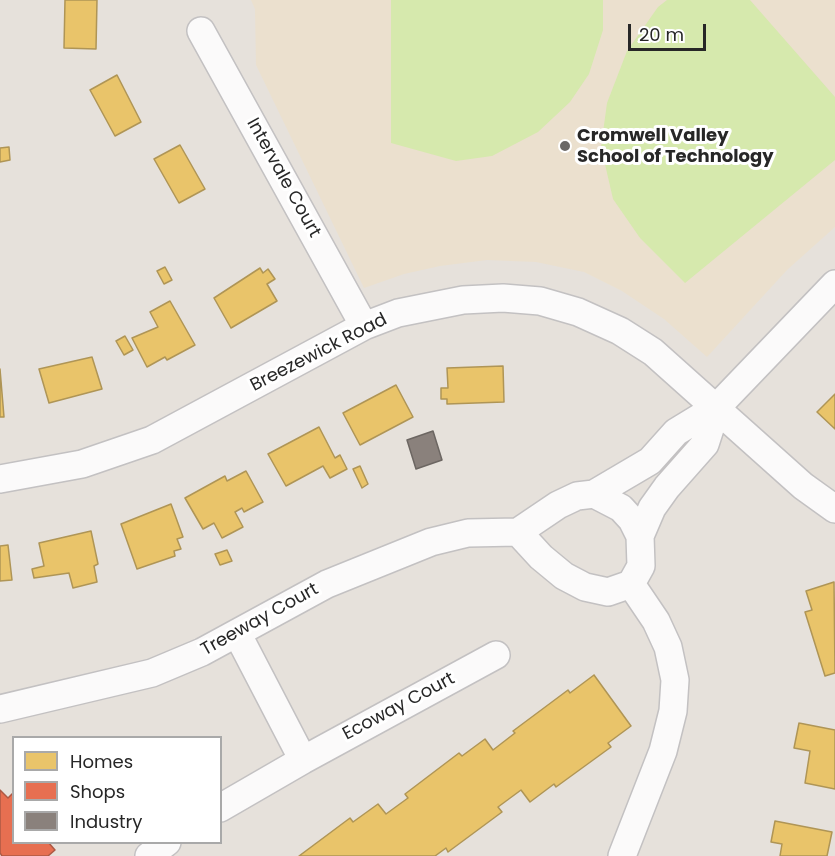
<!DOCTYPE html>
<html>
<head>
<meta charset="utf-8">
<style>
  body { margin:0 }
  #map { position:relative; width:835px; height:856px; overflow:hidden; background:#e6e1db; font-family:Poppins,sans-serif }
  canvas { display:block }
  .legend { position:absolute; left:12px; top:736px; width:210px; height:108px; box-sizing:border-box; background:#fff; border:2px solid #a9a9a9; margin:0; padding:8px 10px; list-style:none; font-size:18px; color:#272727 }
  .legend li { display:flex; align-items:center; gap:12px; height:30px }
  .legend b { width:30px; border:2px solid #a9a9a9 }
  .scale { position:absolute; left:628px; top:24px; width:78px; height:27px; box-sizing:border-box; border:3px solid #272727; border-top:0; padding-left:8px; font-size:18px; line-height:21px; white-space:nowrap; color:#272727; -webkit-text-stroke:4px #fff; paint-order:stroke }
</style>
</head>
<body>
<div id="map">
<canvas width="835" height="856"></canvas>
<ul class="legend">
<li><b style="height:16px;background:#e9c46a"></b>Homes</li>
<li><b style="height:16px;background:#e76f51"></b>Shops</li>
<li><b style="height:16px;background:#8a817c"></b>Industry</li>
</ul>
<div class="scale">20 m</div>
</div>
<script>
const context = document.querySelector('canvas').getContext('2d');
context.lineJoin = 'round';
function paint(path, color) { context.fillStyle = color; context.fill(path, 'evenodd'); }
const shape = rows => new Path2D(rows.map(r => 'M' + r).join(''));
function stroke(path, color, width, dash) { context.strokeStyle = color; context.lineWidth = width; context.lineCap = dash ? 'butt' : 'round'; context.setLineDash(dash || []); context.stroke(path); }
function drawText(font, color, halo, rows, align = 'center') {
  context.font = font + ' Poppins,sans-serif'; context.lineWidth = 6; context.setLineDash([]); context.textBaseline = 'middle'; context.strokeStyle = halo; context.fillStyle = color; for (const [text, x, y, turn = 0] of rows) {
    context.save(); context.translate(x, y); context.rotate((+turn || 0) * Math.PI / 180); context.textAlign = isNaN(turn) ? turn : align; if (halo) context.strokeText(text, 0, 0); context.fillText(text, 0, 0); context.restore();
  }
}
const education = shape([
  [251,0,835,0,835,227,787,270,707,357,664,319,622,291,584,272,536,262,487,260,440,266,404,274,364,288,256,65,255,9]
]);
const pitch = shape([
  [391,0,603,0,603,30,589,74,570,102,538,132,492,156,456,161,391,143],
  [667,0,750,0,835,97,835,160,685,283,640,238,613,199,601,147,607,103,627,51,658,7]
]);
const homes = shape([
  [65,0,97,0,96,49,64,48,65,0],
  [117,75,141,122,115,136,90,90,117,75],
  [180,145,205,189,179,203,154,159,180,145],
  [9,147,10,160,0,162,0,148,9,147],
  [165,267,172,280,164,284,157,271,165,267],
  [260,268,263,273,268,269,275,279,267,284,277,301,231,328,214,298,260,268],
  [170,301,195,345,167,360,165,357,147,367,132,338,158,327,150,312,170,301],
  [125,336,133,350,124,355,116,341,125,336],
  [92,357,102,389,49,403,39,369,92,357],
  [503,366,504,402,447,404,447,399,441,399,441,388,448,388,447,368,503,366],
  [0,369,4,417,0,417,0,369],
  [396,385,413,417,360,445,343,413,396,385],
  [835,394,835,429,817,412,835,394],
  [319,427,335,458,340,455,347,469,330,478,323,466,286,486,268,454,319,427],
  [360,466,368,484,362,488,353,469,360,466],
  [246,471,263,502,244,512,242,508,235,512,243,527,222,538,214,523,203,529,185,498,225,476,227,481,246,471],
  [171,504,183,537,177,539,181,549,174,551,175,556,137,569,121,524,171,504],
  [91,531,98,564,94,566,97,582,73,588,69,573,34,578,32,569,44,566,39,543,91,531],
  [8,545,12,580,0,581,0,546,8,545],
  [227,550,232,561,220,565,215,554,227,550],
  [834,582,835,673,825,676,805,612,812,610,806,591,834,582],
  [594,675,631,726,608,743,611,747,556,787,554,784,530,802,521,790,498,807,502,812,448,852,446,848,435,856,299,856,350,818,353,822,378,804,386,814,408,798,405,794,459,753,462,756,485,739,493,750,515,733,513,731,568,690,570,693,594,675],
  [799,723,835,730,835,789,805,783,810,751,794,748,799,723],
  [775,821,832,832,827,856,780,856,782,844,771,842,775,821]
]);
const shops = shape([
  [0,790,8,798,14,792,14,842,48,842,55,850,48,856,2,856,0,853,0,790]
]);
const industry = shape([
  [433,431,442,460,416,469,407,440,433,431]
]);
const minor = shape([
  [201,31,364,326],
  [0,479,82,464,152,440,364,326,398,313,463,300,503,298,540,301,578,312,620,331,653,352,803,486,835,509],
  [594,494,621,508,632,520,640,536,641,566,631,584,608,592,585,587,564,576,541,557,518,532,558,505,577,496,594,494],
  [594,494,650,461,676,432,717,407,835,284],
  [640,536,652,508,667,487,705,444,717,407],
  [237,633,303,760],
  [0,709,152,673,202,652,327,584,431,542,468,533,518,532],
  [220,808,303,760,496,655],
  [149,856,167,842],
  [622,856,663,751,673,711,675,680,668,647,656,621,631,584]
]);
const markers = [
  [565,146,6,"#6a6866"]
];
const poiNames = [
  ["Cromwell Valley",577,136],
  ["School of Technology",577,157]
];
const streetNames = [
  ["Intervale Court",283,178,61],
  ["Breezewick Road",319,353,-27],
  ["Treeway Court",260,620,-29],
  ["Ecoway Court",399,707,-28]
];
paint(education, '#ebe0ce');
paint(pitch, '#d6e9ad');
paint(homes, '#e9c46a');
stroke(homes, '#af9556', 1.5);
paint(shops, '#e76f51');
stroke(shops, '#ad5944', 1.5);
paint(industry, '#8a817c');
stroke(industry, '#6c6662', 1.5);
stroke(minor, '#c3c1c2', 30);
stroke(minor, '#fbfafa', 27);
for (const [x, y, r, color] of markers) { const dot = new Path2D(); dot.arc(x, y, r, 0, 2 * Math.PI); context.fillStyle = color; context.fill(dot); stroke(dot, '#fff', 2); }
drawText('bold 18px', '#272727', '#fff', poiNames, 'left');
drawText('18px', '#272727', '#fff', streetNames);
</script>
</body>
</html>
